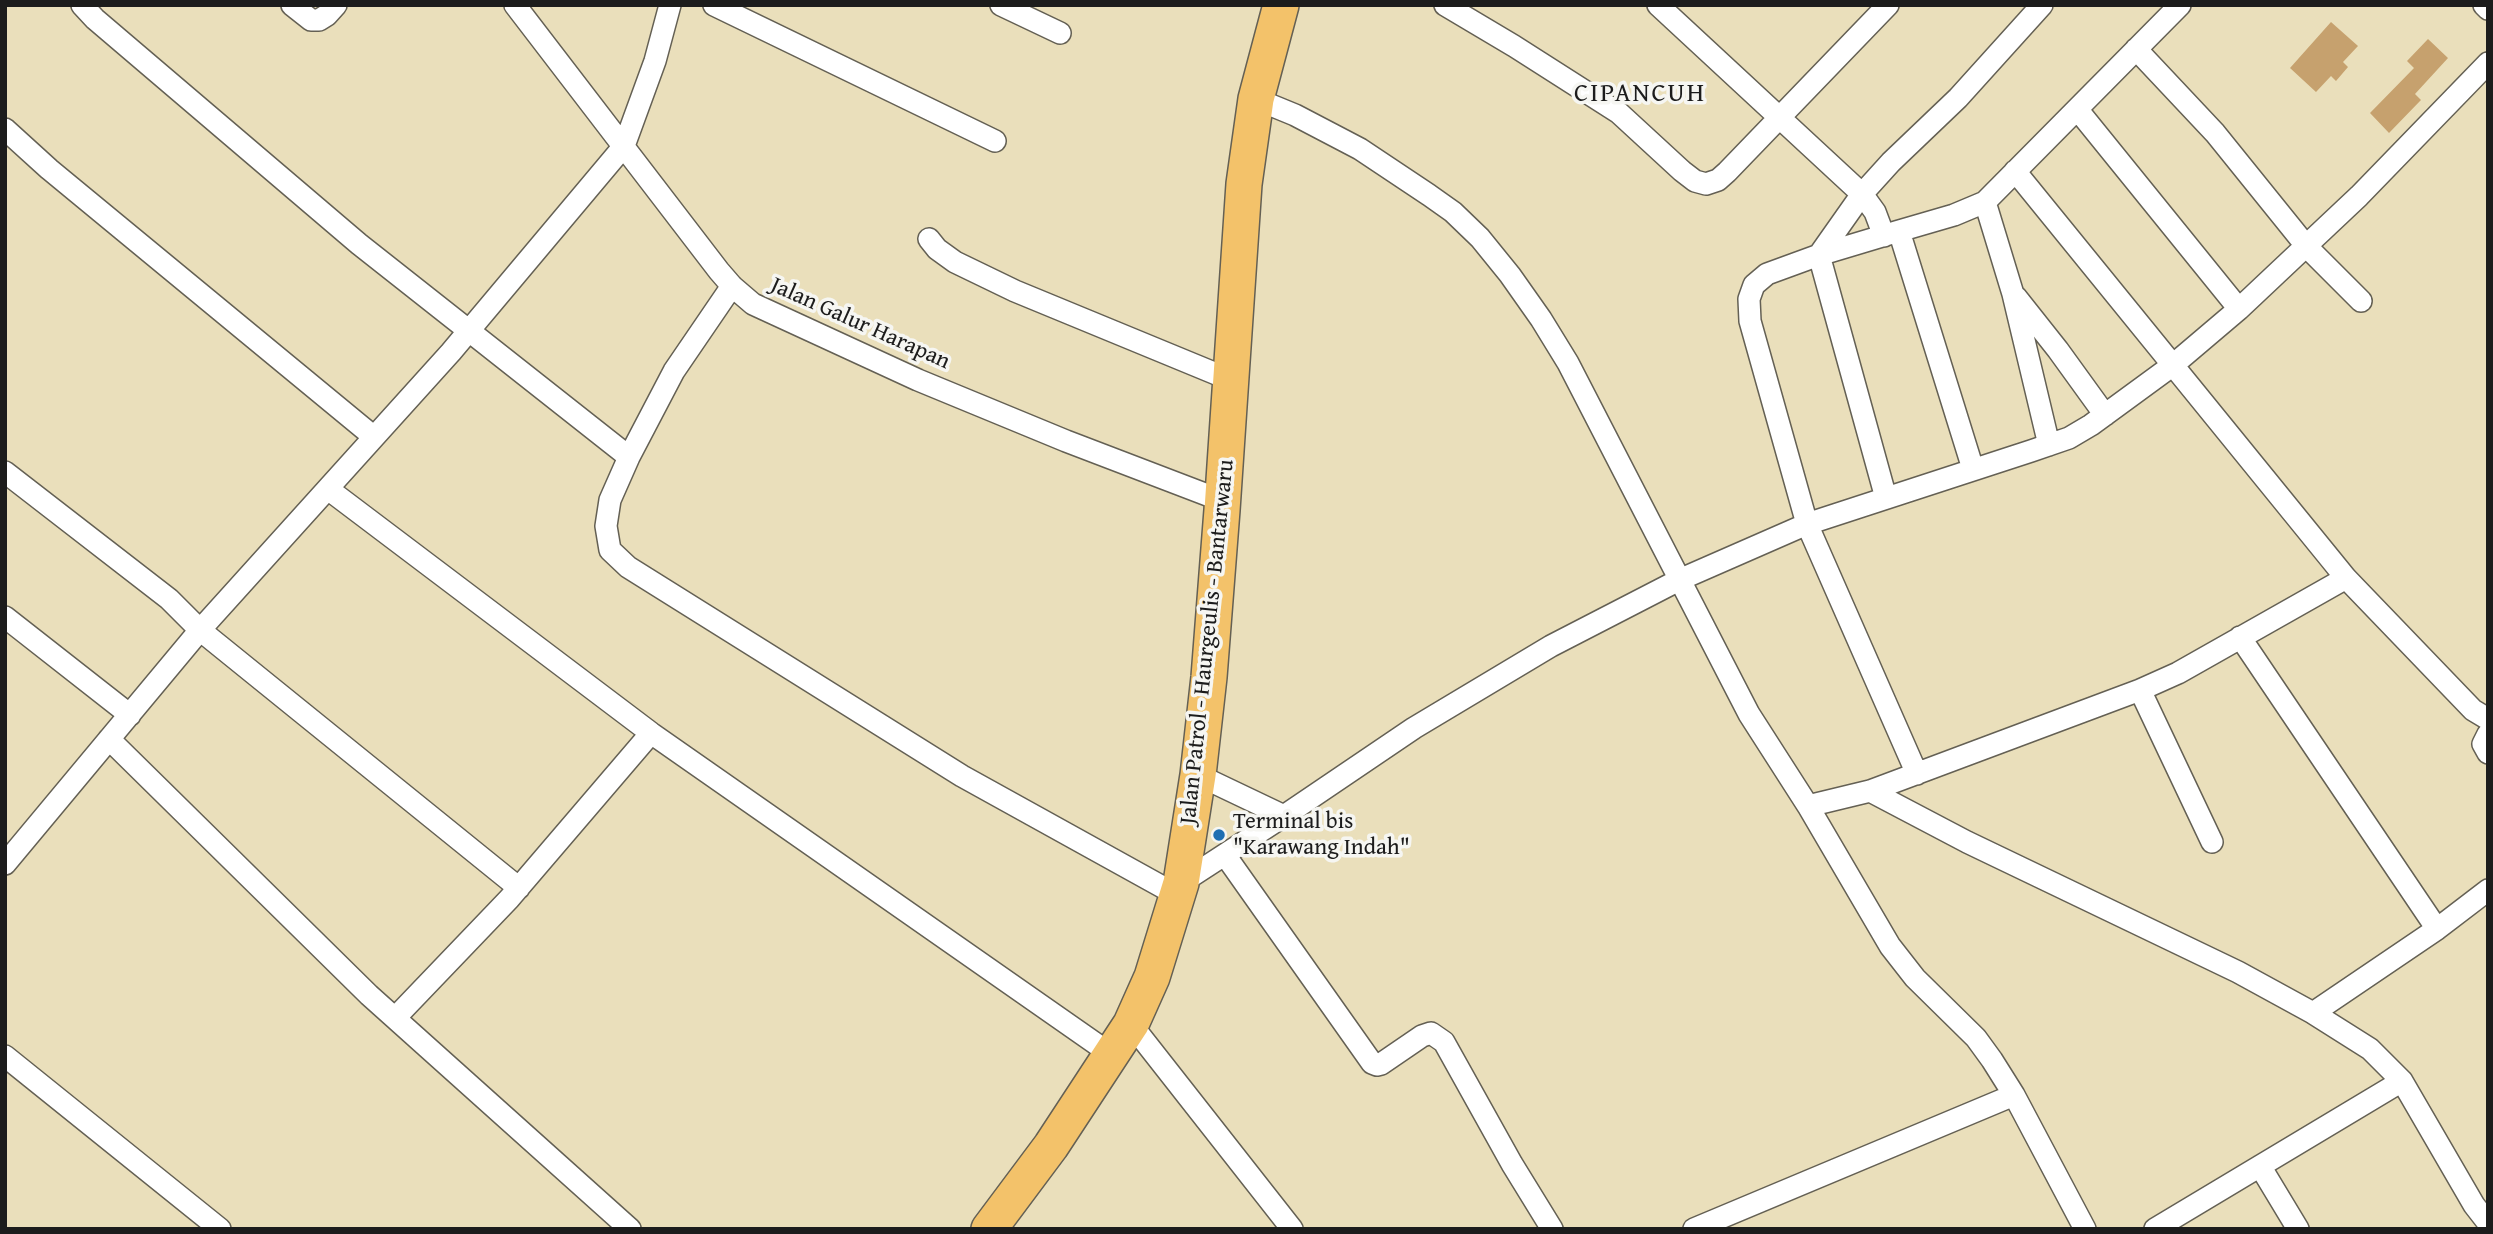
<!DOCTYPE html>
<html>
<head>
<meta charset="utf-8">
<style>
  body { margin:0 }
  #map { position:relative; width:2493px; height:1234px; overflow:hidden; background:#eadfbb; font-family:"Gentium Book Plus",serif }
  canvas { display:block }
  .frame { position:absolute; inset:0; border:7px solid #1c1c1c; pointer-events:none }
</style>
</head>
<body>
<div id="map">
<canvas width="2493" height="1234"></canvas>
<div class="frame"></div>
</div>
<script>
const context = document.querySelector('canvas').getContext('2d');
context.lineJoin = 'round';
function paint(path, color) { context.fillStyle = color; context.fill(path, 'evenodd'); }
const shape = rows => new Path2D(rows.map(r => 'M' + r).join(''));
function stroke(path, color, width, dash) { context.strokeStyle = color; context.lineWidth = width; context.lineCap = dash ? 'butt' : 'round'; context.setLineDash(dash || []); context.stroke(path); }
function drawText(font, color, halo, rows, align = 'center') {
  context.font = font + ' "Gentium Book Plus",serif'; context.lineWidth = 7; context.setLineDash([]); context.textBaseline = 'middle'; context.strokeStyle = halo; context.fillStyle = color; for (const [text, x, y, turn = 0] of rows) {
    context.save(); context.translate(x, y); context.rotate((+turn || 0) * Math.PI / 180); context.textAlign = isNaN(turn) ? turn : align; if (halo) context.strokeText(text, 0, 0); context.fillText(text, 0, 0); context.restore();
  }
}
const building = shape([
  [2331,22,2358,46,2343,62,2348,67,2336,81,2331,76,2316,92,2290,68],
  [2428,39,2448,58,2415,94,2421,100,2389,133,2370,113,2414,68,2407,61]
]);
const minor = shape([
  [82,5,95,19,359,244,629,457],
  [292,5,311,20,319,20,327,15,336,5],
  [515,5,719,271,732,286,753,304,918,380,1066,441,1223,501],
  [714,5,995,141],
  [1001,5,1060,33],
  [1445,5,1514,46,1619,113,1682,171,1695,181,1706,184,1718,180,1727,172,1888,5],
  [1658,5,1862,194,1875,212,1884,236],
  [2484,5,2488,9],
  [2136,49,2215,133,2307,247,2361,301],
  [1256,99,1295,115,1360,149,1429,195,1453,212,1480,238,1510,275,1541,319,1568,363,1749,714,1808,806,1890,946,1915,978,1976,1038,1992,1060,2014,1095,2085,1229],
  [2077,109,2239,309],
  [5,129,49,169,374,437],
  [2015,171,2346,578,2473,710,2488,719],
  [1985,202,2013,294,2049,445],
  [1899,231,1819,255,1767,274,1754,285,1749,299,1750,321,1807,524,1917,774],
  [929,239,937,249,955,262,1015,291,1231,380],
  [732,286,674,371,629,457,610,500,606,526,610,550,628,567,962,776,1177,895],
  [2016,297,2058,350,2105,415],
  [1973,469,1899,231,1954,215,1985,202,2180,5],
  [5,472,169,599,200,630,5,864],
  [328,489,651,733,1112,1055],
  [1886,498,1819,255,1862,194,1891,162,1958,98,2042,5],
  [5,617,130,715],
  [2240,637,2437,929],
  [2140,690,2212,842],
  [2488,734,2483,744,2488,753],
  [109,739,369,995,630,1229],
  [1870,791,1967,842,2238,972,2313,1013,2370,1049,2402,1081,2474,1205,2488,1223],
  [1808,806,1870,791,2140,690,2178,673,2346,578],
  [1284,816,1414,728,1551,646,1679,580,1807,524,2031,451,2069,438,2091,425,2173,365,2239,309,2359,196,2488,63],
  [1225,855,1372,1063,1377,1065,1381,1064,1422,1036,1431,1033,1444,1042,1512,1164,1552,1229],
  [1181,883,1284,816,1198,775],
  [519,888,200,630,451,352,624,146,655,61,670,5],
  [2313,1013,2437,929,2488,890],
  [395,1018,509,899,651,733],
  [1131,1024,1292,1229],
  [5,1056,220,1229],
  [2260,1166,2298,1229],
  [1694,1229,2014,1095],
  [2155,1229,2402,1081]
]);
const primary = shape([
  [989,1229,1051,1146,1131,1024,1152,977,1181,883,1198,775,1209,677,1222,510,1244,184,1256,99,1281,5]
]);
const markers = [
  [1219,835,7,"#1f6fb2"]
];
const streetNames = [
  ["Jalan Galur Harapan",860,324,24],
  ["Jalan Patrol - Haurgeulis - Bantarwaru",1208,642,-84]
];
const poiNames = [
  ["Terminal bis",1233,822],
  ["\"Karawang Indah\"",1233,848]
];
const quarterNames = [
  ["CIPANCUH",1640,94]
];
paint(building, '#c6a16e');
stroke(minor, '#646054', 24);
stroke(primary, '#646054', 38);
stroke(minor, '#fff', 21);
stroke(primary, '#f3c26a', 35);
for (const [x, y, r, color] of markers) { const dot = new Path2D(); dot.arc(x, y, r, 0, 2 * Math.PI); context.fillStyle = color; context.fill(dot); stroke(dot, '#f6f6f2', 2.5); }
drawText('23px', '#1c1c1c', '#f6f6f2', streetNames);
drawText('23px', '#1c1c1c', '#f6f6f2', poiNames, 'left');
context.letterSpacing = '2px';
drawText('26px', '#1c1c1c', '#f6f6f2', quarterNames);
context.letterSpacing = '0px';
</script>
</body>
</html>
